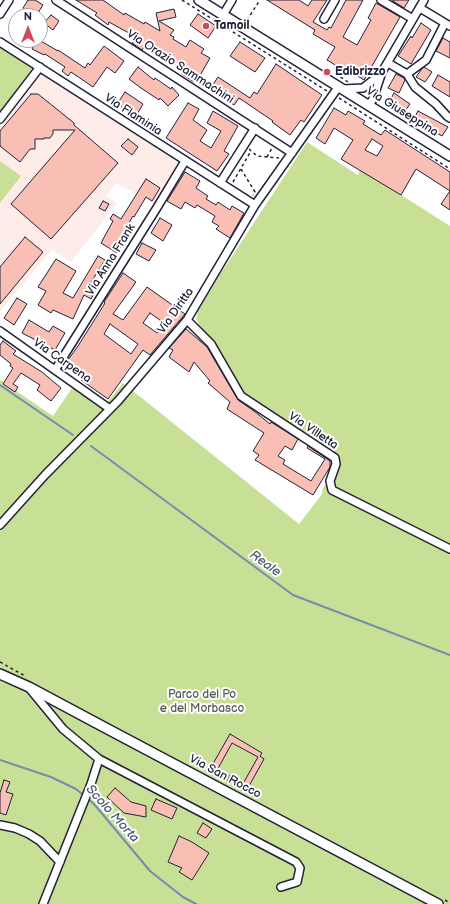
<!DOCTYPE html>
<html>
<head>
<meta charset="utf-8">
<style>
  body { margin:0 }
  #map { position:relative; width:450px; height:904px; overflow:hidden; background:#fff; font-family:"Balsamiq Sans",sans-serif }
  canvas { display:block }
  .north { position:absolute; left:8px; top:8px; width:40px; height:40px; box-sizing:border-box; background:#fff; border:1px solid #a7a7b1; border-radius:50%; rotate:0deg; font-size:11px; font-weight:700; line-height:16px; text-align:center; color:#22223b }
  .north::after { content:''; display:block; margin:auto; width:14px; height:18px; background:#d1495b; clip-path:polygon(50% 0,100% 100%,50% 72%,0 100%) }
</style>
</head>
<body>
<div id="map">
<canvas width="450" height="904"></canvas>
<div class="north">N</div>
</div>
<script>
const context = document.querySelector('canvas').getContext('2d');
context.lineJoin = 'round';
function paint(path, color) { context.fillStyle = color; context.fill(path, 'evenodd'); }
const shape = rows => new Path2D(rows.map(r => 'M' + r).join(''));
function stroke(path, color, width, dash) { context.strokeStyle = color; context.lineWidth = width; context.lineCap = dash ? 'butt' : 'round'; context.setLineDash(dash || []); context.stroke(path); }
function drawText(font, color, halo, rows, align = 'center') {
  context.font = font + ' "Balsamiq Sans",sans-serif'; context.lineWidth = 4; context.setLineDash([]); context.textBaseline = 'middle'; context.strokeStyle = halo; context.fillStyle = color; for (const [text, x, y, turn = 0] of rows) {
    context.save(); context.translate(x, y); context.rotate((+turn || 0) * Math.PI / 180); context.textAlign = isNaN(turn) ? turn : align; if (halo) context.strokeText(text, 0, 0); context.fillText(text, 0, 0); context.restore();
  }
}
const built = shape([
  [41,71,184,166,156,205,116,183,106,196,117,203,71,262,52,250,0,311,0,203,20,177,0,161,0,119]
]);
const green = shape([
  [0,42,41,71,0,119],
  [307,142,358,175,360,169,450,226,450,904,0,904,0,380,53,416,74,385,104,406,123,383,299,524,322,494,323,488,339,467,338,458,274,412,242,392,218,347,200,326,196,319,198,311,219,276],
  [0,161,21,176,0,203]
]);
const stream = shape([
  [0,385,73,435],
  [91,446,293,595,450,655],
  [0,760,51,777,76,789,94,804,150,871,183,897,196,904]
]);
const building = shape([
  [28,0,35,0,43,5,36,16,23,8,28,0],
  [76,0,103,0,124,15,125,13,144,24,145,22,160,31,156,13,174,9,176,17,159,21,174,30,170,35,174,37,173,39,186,47,190,40,204,49,201,53,210,58,198,79,194,82,182,74,184,70,144,47,142,50,132,43,136,37,109,22,108,25,95,15,97,13,76,0],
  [267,0,299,0,308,6,312,0,327,0,313,22,327,30,329,27,331,28,346,0,363,0,343,37,357,45,371,20,368,18,376,3,400,17,364,80,356,75,355,77,327,60,335,47,313,34,315,30,267,0],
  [393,0,409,0,404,8,393,1,393,0],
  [198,14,216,26,208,38,190,25,198,14],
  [51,15,59,21,53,30,44,23,51,15],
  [421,23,431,30,411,64,398,56,411,36,412,38,421,23],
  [443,38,450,42,450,58,436,51,443,38],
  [31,40,39,40,58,51,58,50,85,68,88,63,90,65,104,46,124,61,115,73,107,67,93,87,71,72,68,76,62,71,65,67,45,54,44,55,32,49,33,47,28,44,31,40],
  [240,42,265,58,255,72,230,56,240,42],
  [276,64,322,95,304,122,301,120,290,135,272,122,273,121,239,98,234,105,210,89,218,77,250,98,254,92,257,94,276,64],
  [138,67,154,80,155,78,171,89,172,87,179,95,168,106,160,98,159,100,141,88,129,79,138,67],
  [424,67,432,72,425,82,416,77,421,70,424,67],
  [396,74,404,78,405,80,399,93,388,88,396,74],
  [438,75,450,82,450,97,432,86,438,75],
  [125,92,143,104,136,116,117,104,125,92],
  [394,93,410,104,403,114,388,104,394,93],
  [31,94,38,94,74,123,74,125,118,163,51,239,11,204,75,130,53,130,53,134,50,138,44,138,44,139,35,139,35,149,30,149,20,162,0,146,0,131,31,94],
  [188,103,199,109,193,120,207,130,200,141,211,148,221,131,207,123,213,111,238,126,224,151,229,154,217,171,166,138,188,103],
  [334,108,346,115,348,111,365,121,363,124,381,135,385,130,450,172,450,191,416,169,401,195,341,159,353,140,334,128,325,144,316,138,334,108],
  [372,139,383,146,377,156,365,150,372,139],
  [418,111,448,127,442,136,413,120,418,111],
  [128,139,138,147,132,155,121,146,128,139],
  [185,172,200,181,196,188,208,196,206,199,216,205,218,202,230,210,232,206,244,213,230,238,216,229,219,226,212,222,215,216,197,205,195,208,185,202,181,209,167,201,185,172],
  [146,179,160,188,152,201,146,197,134,217,133,216,121,237,125,239,117,253,101,243,113,221,110,219,113,214,121,219,146,179],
  [450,191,450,210,441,204,450,191],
  [103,201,109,204,105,211,99,208,103,201],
  [160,218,172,225,163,241,151,233,160,218],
  [25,237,43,252,0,304,0,267,25,237],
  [142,243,156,250,149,261,136,254,142,243],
  [98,256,105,260,90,284,97,288,91,299,84,295,73,319,53,310,51,313,38,305,46,291,38,287,56,259,76,271,63,293,73,298,98,256],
  [123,273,136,282,113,314,123,320,147,287,185,314,150,355,143,350,108,399,81,380,83,378,65,364,78,346,105,303,104,302,123,273],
  [150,313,164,323,157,333,143,323,150,313],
  [110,324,138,344,131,354,104,334,110,324],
  [17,298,27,304,14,325,4,318,17,298],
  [29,320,49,332,53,326,65,333,55,350,22,333,29,320],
  [186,329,207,347,238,400,254,411,270,424,271,422,298,439,292,450,285,446,278,456,285,460,283,464,311,481,325,459,307,448,308,446,330,461,330,467,313,495,255,460,259,455,253,451,264,433,227,409,230,402,208,383,210,381,194,362,189,372,169,357,173,350,169,348,186,329],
  [3,341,16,351,13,354,42,372,61,388,51,401,37,390,40,385,21,373,13,384,18,387,15,392,3,384,13,368,10,366,11,364,0,355,0,345,3,341],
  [230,734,262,753,260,756,264,759,249,786,254,789,251,794,227,781,230,775,244,782,258,757,232,743,216,772,210,769,230,734],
  [4,780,10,782,6,792,13,794,6,815,0,813,0,793,4,780],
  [115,788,131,802,146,806,146,817,124,813,107,797,115,788],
  [156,799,177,808,172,819,151,810,156,799],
  [203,823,212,829,206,838,197,833,203,823],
  [179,836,192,842,209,853,192,880,179,872,182,868,168,862,179,836]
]);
const path = shape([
  [182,0,327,91],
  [247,20,260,0],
  [335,75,339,76,348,82],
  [339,98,450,169],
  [249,149,257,156,279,158],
  [267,157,272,148],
  [241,169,255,192,253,195],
  [233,182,251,151],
  [0,662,25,676],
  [445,900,450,903]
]);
const minor = shape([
  [56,0,292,153],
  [381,0,413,19],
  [420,8,450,26],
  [0,14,9,0],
  [223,15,232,0],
  [324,19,335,0],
  [0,42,255,205],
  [388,63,407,74,415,87,436,104,447,116,450,118],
  [407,74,426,60,445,23],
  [343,89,363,88,381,74],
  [369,105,373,99,382,72,424,0],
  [0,119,40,67],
  [220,183,255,128],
  [187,320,211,344,241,396,335,458,336,464,330,481,332,490,450,549],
  [0,331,110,409],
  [55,370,158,206,185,161],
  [0,525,45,475,118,401,187,320,255,205,339,86],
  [30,689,63,729,99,759,296,862,300,868,297,882,281,887],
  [0,825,15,828,29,834,40,841,60,862],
  [43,904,91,784,99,759]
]);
const major = shape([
  [199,0,450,156],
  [0,674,29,687,102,726,438,904]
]);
const markers = [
  [206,26,4,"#d1495b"],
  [327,72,4,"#d1495b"]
];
const poiNames = [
  ["Tamoil",214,26],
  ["Edibrizzo",335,72]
];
const streetNames = [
  ["Via Orazio Sammachini",180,67,33],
  ["Via Giuseppina",402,112,32],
  ["Via Flaminia",133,115,33],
  ["Via Anna Frank",111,260,-58],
  ["Via Diritta",176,311,-55],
  ["Via Carpena",62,361,35],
  ["Via Villetta",313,431,34],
  ["Via San Rocco",225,777,28]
];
const parkNames = [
  ["Parco del Po",202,695],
  ["e del Morbasco",202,709]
];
const waterNames = [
  ["Reale",265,564,36],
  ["Scolo Morta",112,814,48]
];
paint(built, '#fdece8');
paint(green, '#c7e096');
stroke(stream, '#768cac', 2);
paint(building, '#f9beb4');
stroke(building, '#22223b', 1);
stroke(minor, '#22223b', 10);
stroke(major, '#22223b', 12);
stroke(path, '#22223b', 1.5, [3, 3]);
stroke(minor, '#fff', 7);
stroke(major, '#fff', 9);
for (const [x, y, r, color] of markers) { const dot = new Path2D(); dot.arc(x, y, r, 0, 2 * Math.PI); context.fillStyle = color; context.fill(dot); stroke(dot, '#fff', 1.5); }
drawText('bold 12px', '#22223b', '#fff', poiNames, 'left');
drawText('12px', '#22223b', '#fff', streetNames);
drawText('12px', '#545b56', '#fff', parkNames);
drawText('italic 13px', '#4c5773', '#fff', waterNames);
</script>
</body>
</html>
